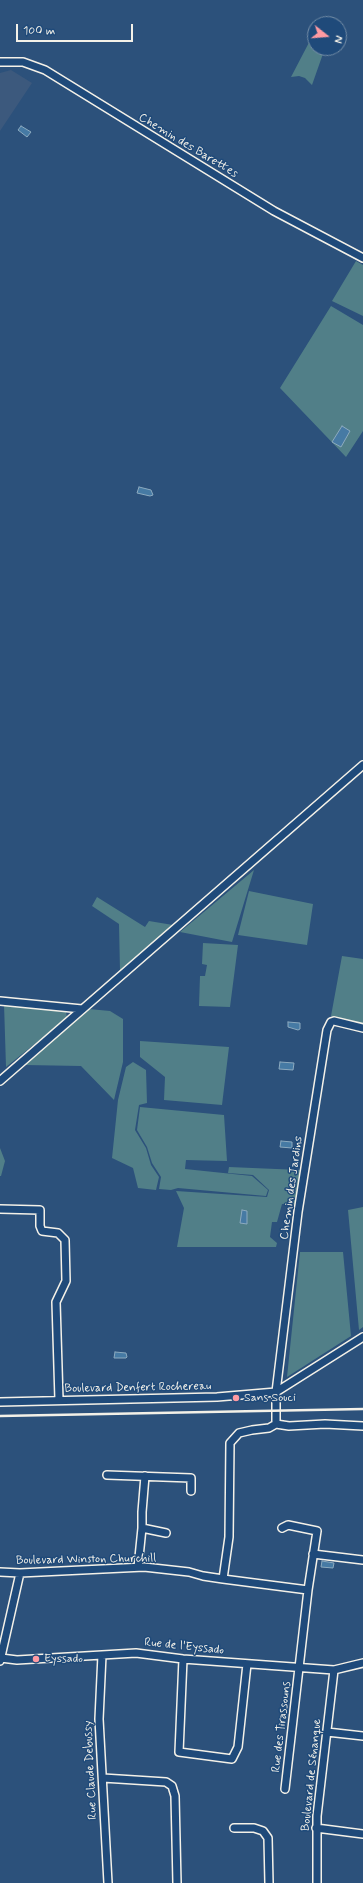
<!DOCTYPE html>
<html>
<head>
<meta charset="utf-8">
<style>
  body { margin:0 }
  #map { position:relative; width:363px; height:1883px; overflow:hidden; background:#2c517b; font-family:Mynerve,sans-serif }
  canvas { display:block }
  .north { position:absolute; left:307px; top:16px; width:40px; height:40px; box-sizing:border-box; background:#1f4a7a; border:1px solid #748da6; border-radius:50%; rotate:107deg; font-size:11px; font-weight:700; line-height:16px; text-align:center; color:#f4f1e8 }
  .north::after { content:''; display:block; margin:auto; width:14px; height:18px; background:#ff9aa2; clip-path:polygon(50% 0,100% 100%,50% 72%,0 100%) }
  .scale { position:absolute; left:16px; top:24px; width:117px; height:18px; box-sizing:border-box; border:2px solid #f4f1e8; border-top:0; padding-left:5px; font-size:12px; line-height:14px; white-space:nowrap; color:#f4f1e8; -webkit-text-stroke:3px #1f4a7a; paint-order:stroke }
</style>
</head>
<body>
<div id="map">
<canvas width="363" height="1883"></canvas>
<div class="north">N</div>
<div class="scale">100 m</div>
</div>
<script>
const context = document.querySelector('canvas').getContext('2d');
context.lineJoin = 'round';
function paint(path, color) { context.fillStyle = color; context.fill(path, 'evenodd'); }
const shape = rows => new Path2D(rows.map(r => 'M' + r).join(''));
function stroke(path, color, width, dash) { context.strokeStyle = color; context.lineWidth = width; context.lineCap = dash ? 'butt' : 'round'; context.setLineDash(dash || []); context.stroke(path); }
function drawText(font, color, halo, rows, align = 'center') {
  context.font = font + ' Mynerve,sans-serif'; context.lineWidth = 3; context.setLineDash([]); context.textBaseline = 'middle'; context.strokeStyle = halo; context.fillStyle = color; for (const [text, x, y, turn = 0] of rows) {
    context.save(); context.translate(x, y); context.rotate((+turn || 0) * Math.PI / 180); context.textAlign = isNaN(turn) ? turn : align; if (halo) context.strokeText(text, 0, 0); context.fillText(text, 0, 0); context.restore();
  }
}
const built = shape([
  [11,70,32,83,0,131,0,73]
]);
const green = shape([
  [315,31,315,48,325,48,312,85,305,78,299,76,291,77],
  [356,261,363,265,363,316,332,301],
  [331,306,363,325,363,431,346,457,280,388],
  [254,870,232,942,180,932],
  [249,891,313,904,307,945,238,935],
  [97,897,145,927,149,921,173,925,120,971,119,924,92,906],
  [203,943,238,945,230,1007,199,1006,200,976,205,976,207,965,202,964],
  [342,956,363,959,363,1026,331,1016],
  [4,1004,66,1012,67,1018,6,1067],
  [89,1009,110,1011,123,1019,123,1062,114,1100,81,1066,25,1065],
  [140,1041,229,1047,222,1105,164,1100,165,1077,140,1057],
  [133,1062,146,1070,147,1103,139,1105,135,1130,146,1148,151,1165,159,1177,156,1190,138,1188,133,1168,112,1158,118,1100,126,1067],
  [140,1107,224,1115,227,1161,186,1160,185,1169,252,1176,268,1190,266,1196,178,1188,171,1190,159,1189,161,1177,152,1163,147,1147,137,1130],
  [0,1148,5,1161,1,1176,0,1176],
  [229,1167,300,1170,297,1205,282,1204,277,1222,272,1222,270,1237,277,1243,276,1247,177,1247,184,1208,176,1191,267,1197,269,1190,253,1175,228,1173],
  [363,1207,363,1327,359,1330,348,1210],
  [300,1252,343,1252,351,1336,287,1377]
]);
const water = shape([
  [21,126,31,132,27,137,18,130,21,126],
  [342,426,350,431,341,447,332,442,342,426],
  [139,487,151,490,153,495,150,496,137,493,139,487],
  [288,1022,300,1023,300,1029,298,1030,288,1027,288,1022],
  [280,1062,294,1063,293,1070,279,1069,280,1062],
  [281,1141,292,1142,292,1148,280,1147,281,1141],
  [242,1210,247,1211,247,1224,240,1223,242,1210],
  [115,1352,126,1353,127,1357,126,1358,114,1358,115,1352],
  [322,1561,334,1563,333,1568,321,1567,322,1561]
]);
const street = shape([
  [0,62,23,62,45,70,274,211,363,258],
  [0,1001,82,1009],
  [0,1081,363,765],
  [0,1209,40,1210,40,1226,42,1231,58,1233,65,1240,66,1281,56,1302,59,1400],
  [0,1402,217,1397,276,1392,363,1337],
  [276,1424,276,1392,298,1212,327,1030,331,1022,334,1021,363,1028],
  [276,1424,289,1426,325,1424,363,1426],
  [107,1475,191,1478,191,1491],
  [142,1528,166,1533],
  [282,1528,288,1525,317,1531,308,1590,285,1789],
  [313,1554,363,1560],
  [138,1567,142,1528,142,1512,145,1476],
  [0,1572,20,1573,144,1567,189,1572,203,1576,223,1579,229,1537,230,1443,239,1433,252,1430,269,1428,276,1424],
  [223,1579,308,1590],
  [102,1655,99,1719,108,1883],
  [1,1658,17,1660,136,1653,183,1659,334,1670,363,1663],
  [183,1659,179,1752,232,1759,238,1747,247,1664],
  [0,1661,20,1573],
  [327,1732,363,1736],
  [103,1778,166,1782,172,1786,175,1796,177,1883],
  [234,1828,254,1828,263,1831,268,1838,269,1883],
  [316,1828,363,1834],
  [317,1883,317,1816,334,1670]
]);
const rail = shape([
  [0,1416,363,1409]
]);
const markers = [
  [236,1398,4,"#ff9aa2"],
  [36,1659,4,"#ff9aa2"]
];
const streetNames = [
  ["Chemin des Barettes",188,146,31],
  ["Chemin des Jardins",292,1188,-82],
  ["Boulevard Denfert Rochereau",138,1388,-1],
  ["Boulevard Winston Churchill",86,1560,-1],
  ["Rue de l'Eyssado",184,1647,6],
  ["Rue des Tirassouns",282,1727,-83],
  ["Rue Claude Debussy",91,1770,-93],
  ["Boulevard de Sénanque",312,1775,-84]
];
const poiNames = [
  ["Sans Souci",244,1398],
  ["Eyssado",44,1659]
];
paint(built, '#3c597d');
paint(green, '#517f88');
paint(water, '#467aa4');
stroke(water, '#8caabf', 1);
stroke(street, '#f4f1e8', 10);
stroke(street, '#1f4a7a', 7);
stroke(rail, '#f4f1e8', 2.5);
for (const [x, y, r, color] of markers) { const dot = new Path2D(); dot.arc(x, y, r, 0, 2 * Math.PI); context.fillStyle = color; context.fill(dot); stroke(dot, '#1f4a7a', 1.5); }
drawText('12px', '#f4f1e8', '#1f4a7a', streetNames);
drawText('12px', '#f4f1e8', '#1f4a7a', poiNames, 'left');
</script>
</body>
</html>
